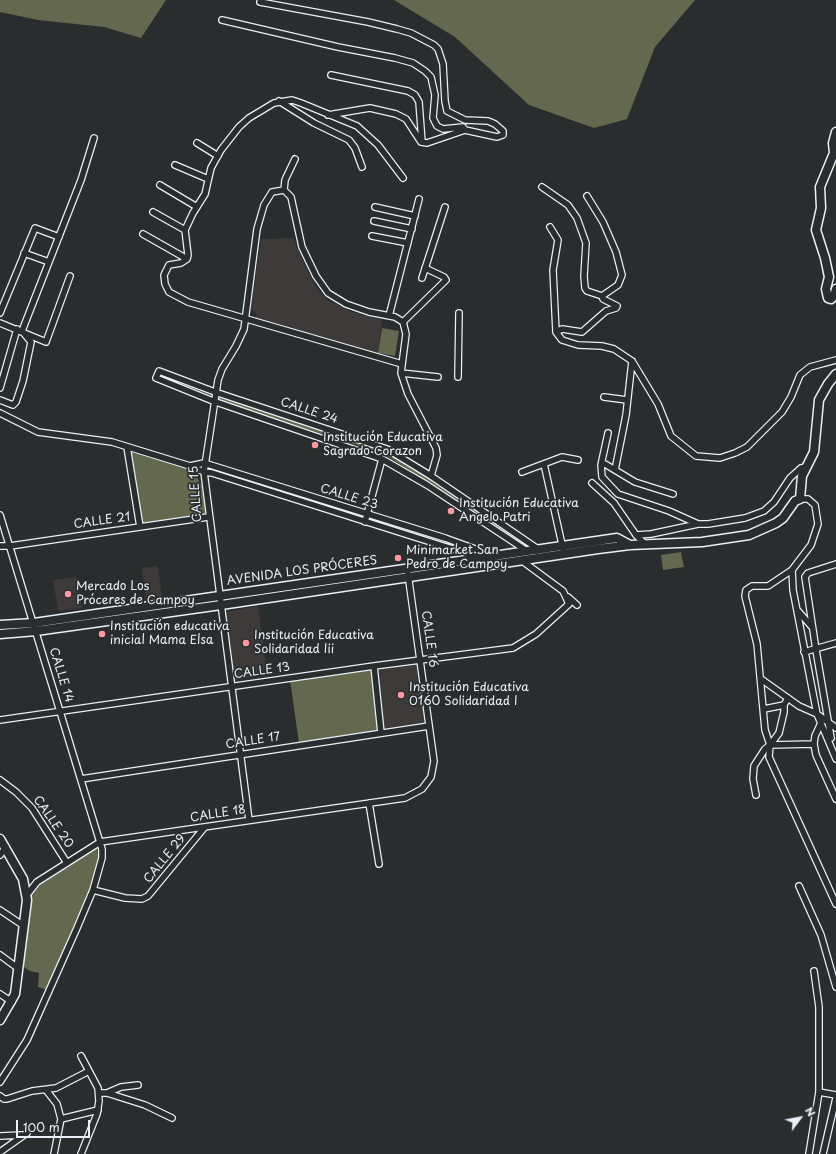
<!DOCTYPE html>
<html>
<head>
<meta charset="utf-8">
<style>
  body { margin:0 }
  #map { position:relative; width:836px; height:1154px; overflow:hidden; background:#2a2d2e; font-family:"Playpen Sans",sans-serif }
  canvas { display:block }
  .north { position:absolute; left:780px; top:1098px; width:40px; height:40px; -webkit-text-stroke:3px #2a2d2e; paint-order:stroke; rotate:58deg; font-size:11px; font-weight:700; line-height:16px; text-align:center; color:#e8f1f8 }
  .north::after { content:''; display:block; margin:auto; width:14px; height:18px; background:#e8f1f8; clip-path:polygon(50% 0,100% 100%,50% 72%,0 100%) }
  .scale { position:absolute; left:16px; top:1120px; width:74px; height:18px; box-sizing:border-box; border:2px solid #e8f1f8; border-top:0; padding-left:5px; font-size:12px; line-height:14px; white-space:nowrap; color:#e8f1f8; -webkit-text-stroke:3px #2a2d2e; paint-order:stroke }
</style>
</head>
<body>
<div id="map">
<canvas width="836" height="1154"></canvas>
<div class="north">N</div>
<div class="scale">100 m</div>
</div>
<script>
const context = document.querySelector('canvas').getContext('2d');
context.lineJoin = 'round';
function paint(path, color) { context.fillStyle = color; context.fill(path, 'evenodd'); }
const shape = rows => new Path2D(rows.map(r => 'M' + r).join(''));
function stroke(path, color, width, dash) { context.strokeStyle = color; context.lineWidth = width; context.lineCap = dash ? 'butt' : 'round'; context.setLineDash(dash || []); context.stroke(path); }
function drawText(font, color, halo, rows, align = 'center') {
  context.font = font + ' "Playpen Sans",sans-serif'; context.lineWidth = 3.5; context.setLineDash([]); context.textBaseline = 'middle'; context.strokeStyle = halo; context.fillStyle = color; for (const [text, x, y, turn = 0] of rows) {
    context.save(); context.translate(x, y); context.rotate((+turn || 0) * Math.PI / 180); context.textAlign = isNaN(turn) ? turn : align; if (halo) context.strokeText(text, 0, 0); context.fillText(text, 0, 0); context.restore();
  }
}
const built = shape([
  [293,238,310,276,318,290,329,301,352,312,382,320,378,354,256,320,256,313,251,309,261,239],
  [158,566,162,600,146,602,142,568],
  [77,577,82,608,58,611,53,580],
  [258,606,267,675,234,681,225,612],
  [418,663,426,722,384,728,378,669]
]);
const green = shape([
  [0,0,166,0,141,38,104,27,38,20,0,12],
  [394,0,695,0,655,47,627,119,594,128,529,105,455,37],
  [382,328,399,331,395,356,378,353],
  [217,395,380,447,379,452,216,400],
  [387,450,532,544,526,547,386,455],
  [130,452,193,471,202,486,206,514,142,525],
  [215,468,365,515,364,520,213,471],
  [368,518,442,540,440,545,368,522],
  [681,552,684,567,663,570,661,555],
  [405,571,406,575,223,602,222,597],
  [372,667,379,731,299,743,290,680],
  [97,848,99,861,90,891,47,990,38,987,39,973,30,971,22,966,29,899,31,893,38,886]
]);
const street = shape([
  [260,2,368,22,397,29,411,33,434,45,438,49,443,64,445,101,447,111,465,120,488,121,495,124,503,131,503,135,497,137,465,130],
  [222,20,338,47,395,58,413,63,425,71,431,77,435,95,433,118,437,126,443,129,463,127,465,130,427,143,421,142,406,119,396,114,370,108,328,115],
  [331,75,408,91,415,95,419,102,422,142],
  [279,101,314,123,349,140,355,148,362,167],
  [197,143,218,156],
  [175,165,208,179],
  [160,185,197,207],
  [542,187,568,205,577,218,586,243,584,276,585,288,587,291,602,296],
  [284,190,285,180,295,159],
  [375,207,415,216],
  [153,212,185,230],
  [374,221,412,229],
  [550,227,558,240,553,270,556,332,562,340,578,345,602,346,614,349,632,361,658,404,671,436,696,456,720,458,735,453,747,447,782,412,791,397,800,375,810,367,836,360],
  [143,234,187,259],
  [372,236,408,243],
  [24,253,49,262],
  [422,278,445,207],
  [0,313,35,228,59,237],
  [389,316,419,199],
  [403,322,446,280,444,277,425,268],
  [0,323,46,342,70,276],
  [556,332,562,329,582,332,606,311,616,308,617,306,603,299,602,296,618,285,622,275,616,252,603,222,587,196],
  [402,364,188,302,169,292,165,284,164,275,169,265,181,263,187,259,188,255,185,230,193,213,205,194,211,168,221,150,239,127,249,118,274,103,292,100,301,103,357,126,378,145,403,178],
  [401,373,438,377],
  [458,377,459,313],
  [0,388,17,329],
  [604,397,627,400],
  [0,400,13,405,16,402,23,381,31,342,22,331,81,180,94,138],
  [0,413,38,432,112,442,190,466,204,472,212,473,478,557],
  [127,447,140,527],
  [544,464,563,549],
  [601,465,608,433],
  [190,466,204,463,445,538,492,555,494,564],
  [615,470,626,415,632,361],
  [522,472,562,457,578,460],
  [592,483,614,503,636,535,645,544],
  [673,494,635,482,605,464,601,465,602,477,618,494,669,511,698,524,708,524,745,518,764,511,774,502,790,478,801,468,807,467],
  [800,499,808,499,815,505,818,524,811,545,792,570,793,590,817,714,836,759],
  [0,515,102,849,102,858,93,890,77,928,27,1040,0,1082],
  [365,522,382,459],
  [636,535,651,534,698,524],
  [0,546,10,546,208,517],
  [527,551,427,485,382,459,213,401,156,378,159,371,215,392,387,449,431,476,538,549,538,551],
  [792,570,768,586,752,586,746,590,745,596,757,644,765,730,770,745,769,757,836,904],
  [568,597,577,605],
  [798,611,812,627],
  [804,652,836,643],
  [374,666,381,733],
  [761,679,799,706,817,714,836,728],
  [764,709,784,705],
  [0,720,374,666,513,648,536,634,569,604,563,591,521,560],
  [821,723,815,736,814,744,816,755,836,799],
  [831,738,816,650,805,577,808,573,836,564],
  [770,745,814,744],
  [81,779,429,726],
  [0,780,16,792,32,808,67,863],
  [756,795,753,779,754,766,765,749,770,745,779,733,784,712,784,705,788,698],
  [369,803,379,864],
  [249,820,204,472,218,380,222,369,236,346,244,329,257,229,264,205,272,192,284,190,291,197,302,247,316,276,328,293,346,304,369,312,395,317,403,322,406,334,401,373,408,394,436,448,437,455,431,476],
  [0,855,6,847],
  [799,886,821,935,836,987],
  [93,890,125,898,142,899,148,896,204,828],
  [26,896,37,882,100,842,405,798,422,789,431,777,434,761,408,574],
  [0,910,24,926],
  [0,955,19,969],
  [0,994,12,1002],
  [46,1090,57,1104,61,1119,54,1154],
  [819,1092,836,1095],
  [99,1093,107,1093,145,1105,172,1118],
  [107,1093,121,1087,138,1085],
  [0,1096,4,1099,7,1099,32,1091,56,1088,89,1071],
  [61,1119,98,1110],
  [0,1136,22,1135],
  [0,1152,27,1133],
  [81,1154,97,1114,99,1101,98,1088,81,1056],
  [809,1154,819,1092,819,1007,814,971],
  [823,1154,836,1098]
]);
const secondary = shape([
  [836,132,833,143,834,153,820,187,821,208,816,230,825,258,829,277,826,289,828,298,831,299,834,296,836,289],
  [0,625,34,623,617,538,630,545],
  [0,634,36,631,221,605,598,549,630,545,702,542,749,535,776,523,783,518,795,501,800,499,802,476,814,452,819,400,828,384,836,374],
  [0,839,23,879,27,900,15,994,0,1020]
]);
const markers = [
  [315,445,4,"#ff9aa2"],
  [451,511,4,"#ff9aa2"],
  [398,558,4,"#ff9aa2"],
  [68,594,4,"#ff9aa2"],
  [102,634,4,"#ff9aa2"],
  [246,643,4,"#ff9aa2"],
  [401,695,4,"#ff9aa2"]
];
const streetNames = [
  ["CALLE 24",309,411,18],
  ["CALLE 15",196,494,-94],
  ["CALLE 23",349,497,17],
  ["CALLE 21",102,521,-8],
  ["AVENIDA LOS PRÓCERES",302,571,-8],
  ["CALLE 16",429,639,82],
  ["CALLE 13",262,671,-8],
  ["CALLE 14",61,675,73],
  ["CALLE 17",253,741,-9],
  ["CALLE 18",218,814,-9],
  ["CALLE 20",53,822,55],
  ["CALLE 29",165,859,-51]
];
const poiNames = [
  ["Institución Educativa",323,438],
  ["Sagrado Corazon",323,452],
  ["Institución Educativa",459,504],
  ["Angelo Patri",459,518],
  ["Minimarket San",406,551],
  ["Pedro de Campoy",406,565],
  ["Mercado Los",76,587],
  ["Próceres de Campoy",76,601],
  ["Institución educativa",110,627],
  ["inicial Mama Elsa",110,641],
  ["Institución Educativa",254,636],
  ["Solidaridad Iii",254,650],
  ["Institución Educativa",409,688],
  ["0160 Solidaridad I",409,702]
];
paint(built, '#3d3a39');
paint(green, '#63684f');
stroke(street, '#e8f1f8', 8);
stroke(secondary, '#e8f1f8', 11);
stroke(street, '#2a2d2e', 5.5);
stroke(secondary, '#2a2d2e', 8);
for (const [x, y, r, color] of markers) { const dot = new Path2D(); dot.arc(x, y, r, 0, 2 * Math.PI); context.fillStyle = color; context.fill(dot); stroke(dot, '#2a2d2e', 1.5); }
drawText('12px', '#e8f1f8', '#2a2d2e', streetNames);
drawText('12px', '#e8f1f8', '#2a2d2e', poiNames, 'left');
</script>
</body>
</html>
